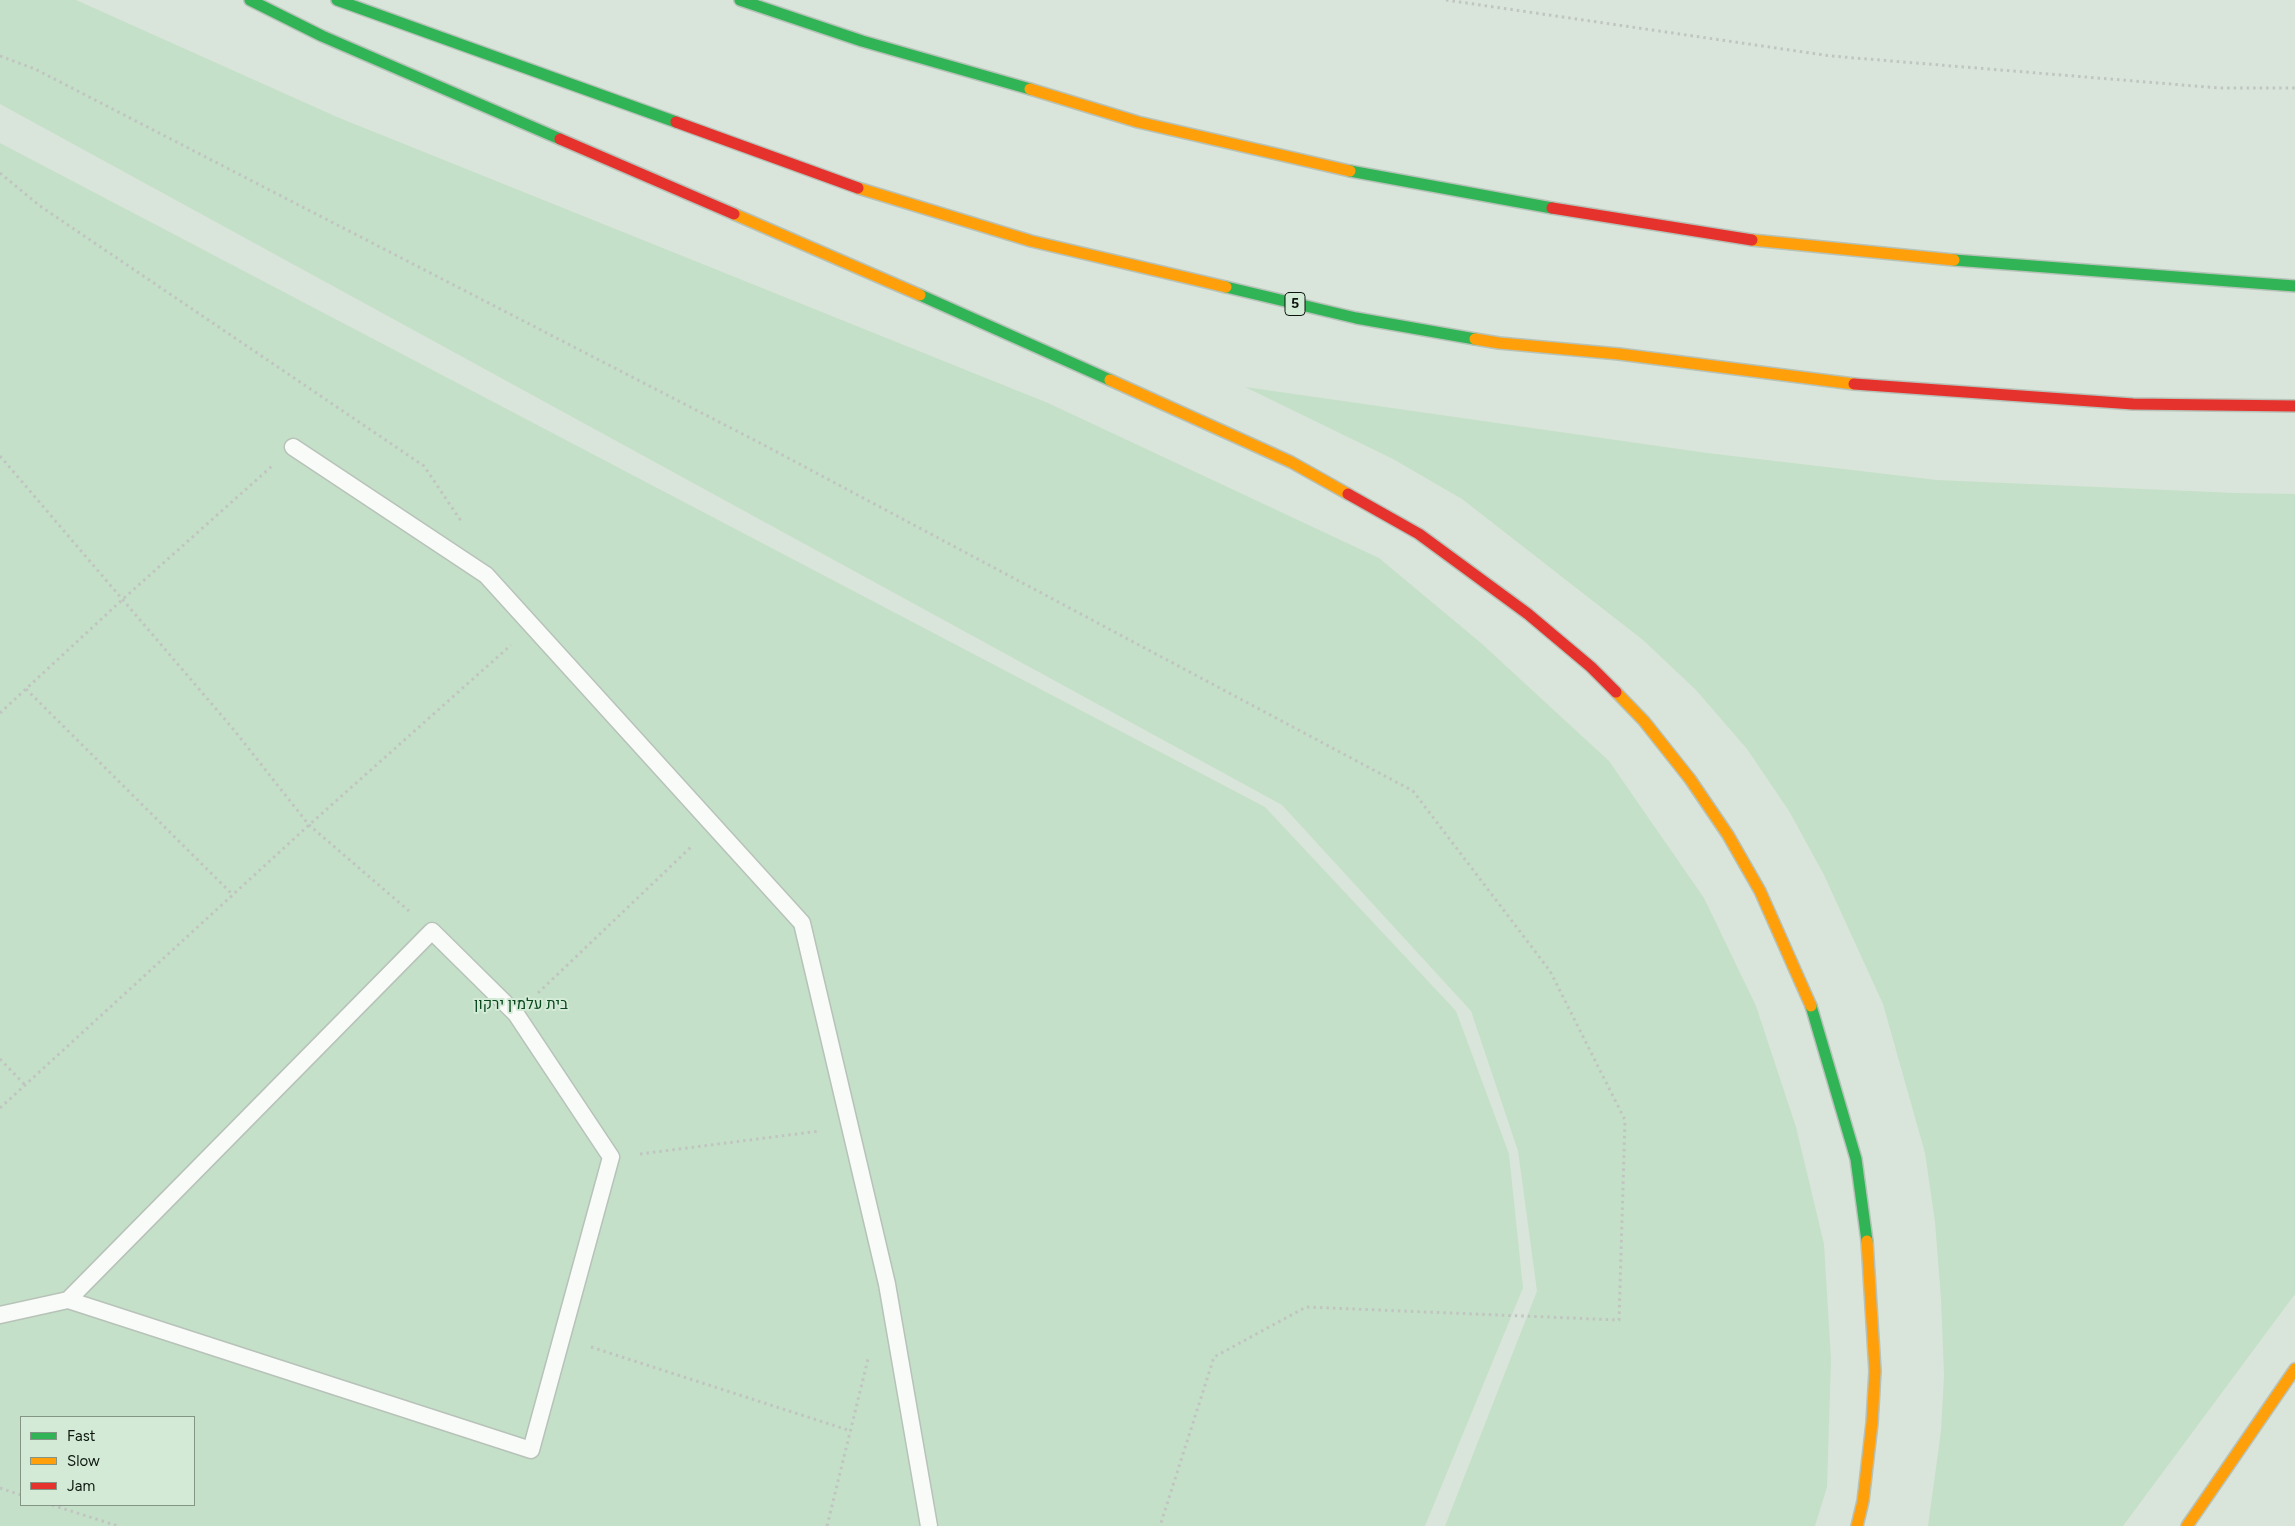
<!DOCTYPE html>
<html>
<head>
<meta charset="utf-8">
<style>
  body { margin:0 }
  #map { position:relative; width:2295px; height:1526px; overflow:hidden; background:#d9e5da; font-family:Figtree,sans-serif }
  canvas { display:block }
  .legend { position:absolute; left:20px; top:1416px; width:175px; height:90px; box-sizing:border-box; background:#d3ebd6; border:1px solid #849586; margin:0; padding:6px 9px; list-style:none; font-size:15px; color:#0d150e }
  .legend li { display:flex; align-items:center; gap:10px; height:25px }
  .legend b { width:25px; border:1px solid #849586 }
</style>
</head>
<body>
<div id="map">
<canvas width="2295" height="1526"></canvas>
<ul class="legend">
<li><b style="height:6px;background:#30b455"></b>Fast</li>
<li><b style="height:6px;background:#ff9f0a"></b>Slow</li>
<li><b style="height:6px;background:#e5322d"></b>Jam</li>
</ul>
</div>
<script>
const context = document.querySelector('canvas').getContext('2d');
context.lineJoin = 'round';
function paint(path, color) { context.fillStyle = color; context.fill(path, 'evenodd'); }
const shape = rows => new Path2D(rows.map(r => 'M' + r).join(''));
function stroke(path, color, width, dash) { context.strokeStyle = color; context.lineWidth = width; context.lineCap = dash ? 'butt' : 'round'; context.setLineDash(dash || []); context.stroke(path); }
function drawText(font, color, halo, rows, align = 'center') {
  context.font = font + ' Figtree,Heebo,sans-serif'; context.lineWidth = 4; context.setLineDash([]); context.textBaseline = 'middle'; context.strokeStyle = halo; context.fillStyle = color; for (const [text, x, y, turn = 0] of rows) {
    context.save(); context.translate(x, y); context.rotate((+turn || 0) * Math.PI / 180); context.textAlign = isNaN(turn) ? turn : align; if (halo) context.strokeText(text, 0, 0); context.fillText(text, 0, 0); context.restore();
  }
}
const green = shape([
  [0,0,76,0,337,117,1048,403,1379,558,1481,643,1609,761,1704,898,1756,1006,1796,1127,1824,1244,1831,1360,1827,1487,1815,1526,1445,1526,1537,1291,1518,1151,1471,1011,1282,805,0,104],
  [0,143,1265,807,1456,1011,1509,1154,1523,1288,1425,1526,0,1526],
  [21,1417,194,1417,194,1505,21,1505],
  [1245,387,1707,453,1937,480,2235,493,2295,494,2295,1294,2123,1526,1928,1526,1941,1431,1944,1375,1941,1299,1935,1222,1925,1153,1883,1004,1824,875,1789,811,1747,749,1696,690,1643,640,1462,499,1393,459]
]);
const path = shape([
  [1446,0,1831,56,2219,88,2295,88],
  [0,56,35,69,760,443,1413,791,1550,971,1625,1120,1619,1320,1306,1307,1214,1357,1160,1526],
  [0,173,40,206,424,466,461,521],
  [0,456,234,730,309,825,409,911],
  [26,689,232,894],
  [0,713,123,599,272,466],
  [538,993,692,846],
  [0,1059,25,1085],
  [0,1108,309,825,511,645],
  [640,1154,820,1131],
  [591,1347,851,1431],
  [0,1488,21,1495],
  [52,1505,118,1526],
  [827,1526,868,1359]
]);
const lane = shape([
  [293,447,486,575,802,923,887,1284,929,1526],
  [0,1315,68,1300,531,1450,611,1157,516,1014,432,931,68,1300]
]);
const fast = shape([
  [250,0,322,36,560,139],
  [337,0,676,122],
  [740,0,862,41,1030,89],
  [1350,171,1552,208],
  [1954,260,2295,286],
  [1226,287,1356,318,1475,339],
  [920,295,1110,380],
  [1811,1006,1856,1159,1867,1241]
]);
const slow = shape([
  [1030,89,1138,122,1350,171],
  [858,188,1031,241,1226,287],
  [734,214,920,295],
  [1752,240,1954,260],
  [1475,339,1499,343,1619,354,1854,384],
  [1110,380,1291,462,1348,494],
  [1616,692,1644,721,1690,779,1728,835,1760,891,1811,1006],
  [1857,1526,1863,1501,1872,1423,1875,1371,1867,1241],
  [2187,1526,2295,1369]
]);
const jam = shape([
  [676,122,858,188],
  [560,139,734,214],
  [1552,208,1752,240],
  [1854,384,2133,404,2295,406],
  [1348,494,1419,534,1528,614,1591,667,1616,692]
]);
const shields = [
  [1295,304,20]
];
const shieldNames = [
  ["5",1295,304]
];
const parkNames = [
  ["בית עלמין ירקון",521,1005]
];
paint(green, '#c5e0c8');
stroke(lane, '#b7c2b9', 19);
stroke(fast, '#b7c2b9', 14);
stroke(slow, '#b7c2b9', 14);
stroke(jam, '#b7c2b9', 14);
stroke(path, '#c0c5c1', 3, [2.5, 4]);
stroke(lane, '#f9fbf9', 16);
stroke(fast, '#30b455', 11);
stroke(slow, '#ff9f0a', 11);
stroke(jam, '#e5322d', 11);
for (const [x, y, w] of shields) { const box = new Path2D(); box.roundRect(x - w / 2, y - 11.5, w, 23, 4); context.fillStyle = '#d3ebd6'; context.fill(box); stroke(box, '#0d150e', 1); }
drawText('bold 14px', '#0d150e', null, shieldNames);
drawText('15px', '#09481d', '#d3ebd6', parkNames);
</script>
</body>
</html>
